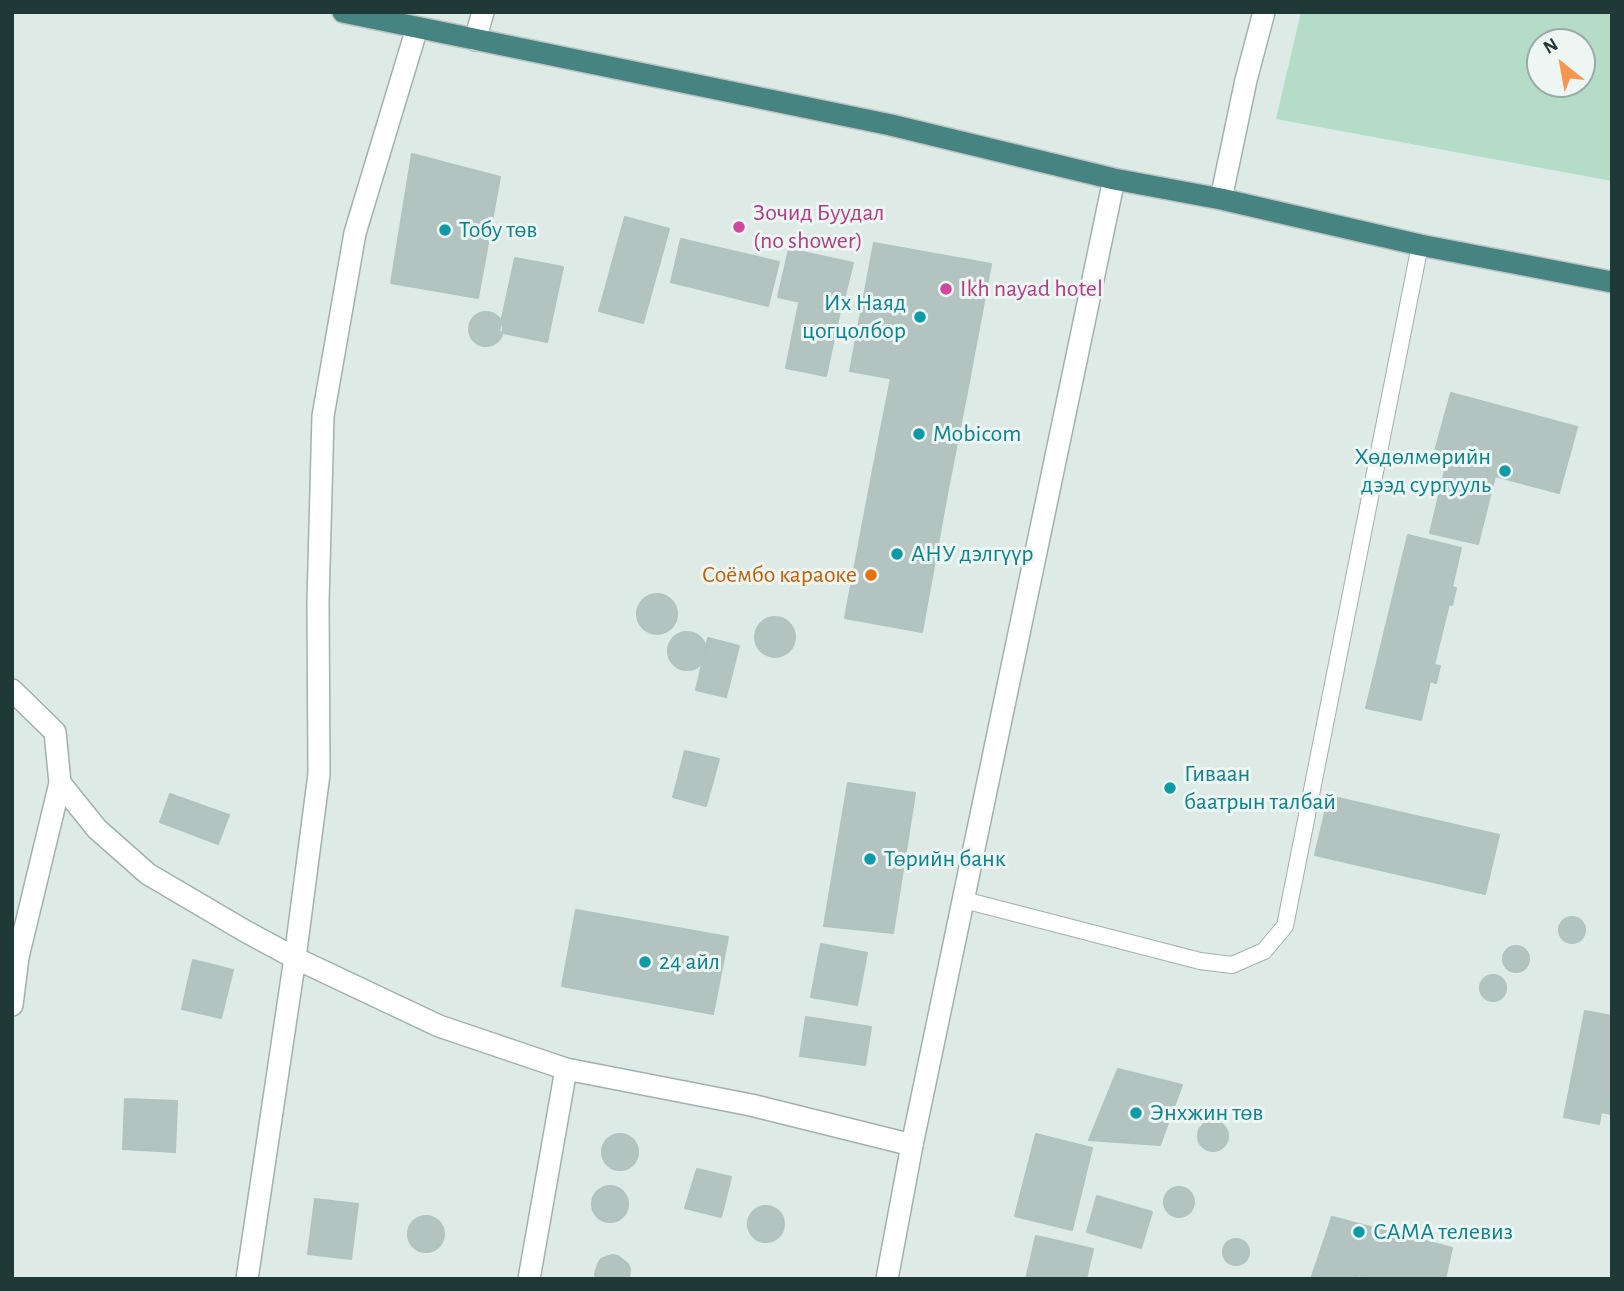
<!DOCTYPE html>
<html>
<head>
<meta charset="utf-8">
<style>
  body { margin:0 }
  #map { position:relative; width:1624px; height:1291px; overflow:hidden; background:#ddeae6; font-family:"Alegreya Sans",sans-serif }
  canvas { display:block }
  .frame { position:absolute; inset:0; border:14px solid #1f3937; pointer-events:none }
  .north { position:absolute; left:1526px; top:28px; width:70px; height:70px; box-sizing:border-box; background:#edf6f3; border:2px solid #9baaa8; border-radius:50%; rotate:329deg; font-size:19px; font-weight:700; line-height:28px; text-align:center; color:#1f3937 }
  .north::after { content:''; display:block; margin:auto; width:24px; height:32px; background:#f6964f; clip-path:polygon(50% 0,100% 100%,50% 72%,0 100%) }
</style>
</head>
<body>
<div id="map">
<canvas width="1624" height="1291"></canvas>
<div class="frame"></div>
<div class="north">N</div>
</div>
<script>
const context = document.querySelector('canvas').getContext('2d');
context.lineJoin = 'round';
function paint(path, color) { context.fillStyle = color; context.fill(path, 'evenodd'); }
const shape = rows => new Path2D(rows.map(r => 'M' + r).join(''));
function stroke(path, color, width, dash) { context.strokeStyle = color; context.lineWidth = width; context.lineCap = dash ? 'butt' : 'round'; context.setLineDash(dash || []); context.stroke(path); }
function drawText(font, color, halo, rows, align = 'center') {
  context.font = font + ' "Alegreya Sans",sans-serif'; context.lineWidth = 6; context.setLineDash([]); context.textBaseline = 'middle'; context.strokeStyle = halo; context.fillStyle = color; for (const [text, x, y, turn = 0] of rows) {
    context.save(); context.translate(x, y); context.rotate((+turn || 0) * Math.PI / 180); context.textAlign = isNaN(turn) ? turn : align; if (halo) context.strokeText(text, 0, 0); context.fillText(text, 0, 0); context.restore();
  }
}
const green = shape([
  [1301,12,1612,12,1612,181,1276,119],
  [1540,42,1582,42,1582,84,1540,84]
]);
const building = shape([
  [412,154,500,177,478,298,391,283,412,154],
  [625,217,669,229,643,323,599,311,625,217],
  [681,239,779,262,768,306,671,282,681,239],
  [874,243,991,264,967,392,850,371,874,243],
  [789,249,853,263,841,311,778,297,789,249],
  [515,258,563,267,547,342,499,332,515,258],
  [799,303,840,311,826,376,786,368,799,303],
  '469 329a17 17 0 1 1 34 0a17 17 0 1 1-34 0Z',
  [891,378,967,392,948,489,872,475,891,378],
  [1451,393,1577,427,1559,493,1495,476,1478,544,1430,533,1446,466,1432,462,1451,393],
  [872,475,948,489,922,632,845,618,872,475],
  [1408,535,1461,548,1452,587,1456,588,1452,605,1449,604,1434,665,1440,666,1436,683,1430,681,1421,720,1366,708,1408,535],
  '637 614a20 20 0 1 1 40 0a20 20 0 1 1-40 0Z',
  '755 637a20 20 0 1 1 40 0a20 20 0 1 1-40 0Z',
  '668 651a19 19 0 1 1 38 0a19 19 0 1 1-38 0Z',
  [708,638,739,646,726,697,696,690,708,638],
  [685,751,719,759,706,806,673,797,685,751],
  [848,783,915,793,893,933,824,926,848,783],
  [170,794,229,815,218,844,160,822,170,794],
  [1329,796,1499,835,1485,894,1315,855,1329,796],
  [576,910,728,937,713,1014,562,986,576,910],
  '1559 930a13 13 0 1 1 26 0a13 13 0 1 1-26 0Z',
  [821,944,867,953,857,1005,811,997,821,944],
  '1503 959a13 13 0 1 1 26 0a13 13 0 1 1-26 0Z',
  [193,960,233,970,221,1018,182,1009,193,960],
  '1480 988a13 13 0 1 1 26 0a13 13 0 1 1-26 0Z',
  [1585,1011,1612,1016,1612,1114,1601,1112,1599,1124,1564,1117,1585,1011],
  [806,1017,871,1027,865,1065,800,1056,806,1017],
  [1118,1069,1182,1085,1160,1145,1089,1140,1118,1069],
  [125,1099,177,1101,175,1152,123,1149,125,1099],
  '1198 1136a15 15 0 1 1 30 0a15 15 0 1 1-30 0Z',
  [1036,1134,1092,1148,1072,1230,1015,1216,1036,1134],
  '602 1152a18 18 0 1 1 36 0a18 18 0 1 1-36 0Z',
  [697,1169,731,1177,721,1217,685,1208,697,1169],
  '592 1204a18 18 0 1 1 36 0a18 18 0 1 1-36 0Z',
  '1164 1202a15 15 0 1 1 30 0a15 15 0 1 1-30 0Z',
  [1097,1196,1152,1212,1141,1248,1087,1232,1097,1196],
  [315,1199,358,1204,351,1259,308,1254,315,1199],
  '748 1224a18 18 0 1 1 36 0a18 18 0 1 1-36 0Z',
  '408 1234a18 18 0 1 1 36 0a18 18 0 1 1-36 0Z',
  [1332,1217,1452,1248,1445,1279,1370,1279,1358,1275,1357,1279,1311,1279,1332,1217],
  [1036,1236,1093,1249,1086,1279,1026,1279,1036,1236],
  '1223 1252a13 13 0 1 1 26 0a13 13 0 1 1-26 0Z',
  [612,1255,618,1256,628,1264,630,1269,629,1279,596,1279,595,1274,598,1264,601,1259,612,1255]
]);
const service = shape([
  [964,900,1200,961,1232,965,1264,951,1285,926,1420,245]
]);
const minor = shape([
  [1221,199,1246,80,1264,12],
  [12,690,55,732,60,783,97,829,148,874,245,931,295,958,439,1026,566,1069,751,1105,912,1145],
  [12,1005,18,957,60,783],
  [247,1279,295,958,319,774,318,602,323,416,355,233,417,28],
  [529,1279,566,1069]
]);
const tertiary = shape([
  [475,40,483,12],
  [887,1279,912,1145,1114,179]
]);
const trunk = shape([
  [343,12,891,125,1114,179,1221,199,1420,245,1612,282]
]);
const markers = [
  [739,227,7,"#d1479c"],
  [445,230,7,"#0f9aa8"],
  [946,289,7,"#d1479c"],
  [920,317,7,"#0f9aa8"],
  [919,434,7,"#0f9aa8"],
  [1505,471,7,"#0f9aa8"],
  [897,554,7,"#0f9aa8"],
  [871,575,7,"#e8710a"],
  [1170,788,7,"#0f9aa8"],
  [870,859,7,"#0f9aa8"],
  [645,962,7,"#0f9aa8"],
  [1136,1113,7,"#0f9aa8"],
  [1359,1232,7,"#0f9aa8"]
];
const hotelNames = [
  ["Зочид Буудал",753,213],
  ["(no shower)",753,241],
  ["Ikh nayad hotel",960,289]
];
const cultureNames = [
  ["Тобу төв",459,230],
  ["Их Наяд",906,303,"right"],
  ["цогцолбор",906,331,"right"],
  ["Mobicom",933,434],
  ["Хөдөлмөрийн",1491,457,"right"],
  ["дээд сургууль",1491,485,"right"],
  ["АНУ дэлгүүр",911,554],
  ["Гиваан",1184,774],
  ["баатрын талбай",1184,802],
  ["Төрийн банк",884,859],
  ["24 айл",659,962],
  ["Энхжин төв",1150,1113],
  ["САМА телевиз",1373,1232]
];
const foodNames = [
  ["Соёмбо караоке",857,575]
];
paint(green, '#b5dcc7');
paint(building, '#b3c4c0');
stroke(building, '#b0c3bf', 2);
stroke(service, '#a0b1ae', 18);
stroke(minor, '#a0b1ae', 24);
stroke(tertiary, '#a0b1ae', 24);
stroke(trunk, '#bcc4c3', 24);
stroke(service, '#fff', 16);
stroke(minor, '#fff', 21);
stroke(tertiary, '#fff', 21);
stroke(trunk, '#458480', 21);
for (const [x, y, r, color] of markers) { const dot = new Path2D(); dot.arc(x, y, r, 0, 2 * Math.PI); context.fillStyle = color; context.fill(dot); stroke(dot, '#edf6f3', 2.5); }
drawText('24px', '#b23c85', '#edf6f3', hotelNames, 'left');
drawText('24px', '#0d838f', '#edf6f3', cultureNames, 'left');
drawText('24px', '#c56008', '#edf6f3', foodNames, 'right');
</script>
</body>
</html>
